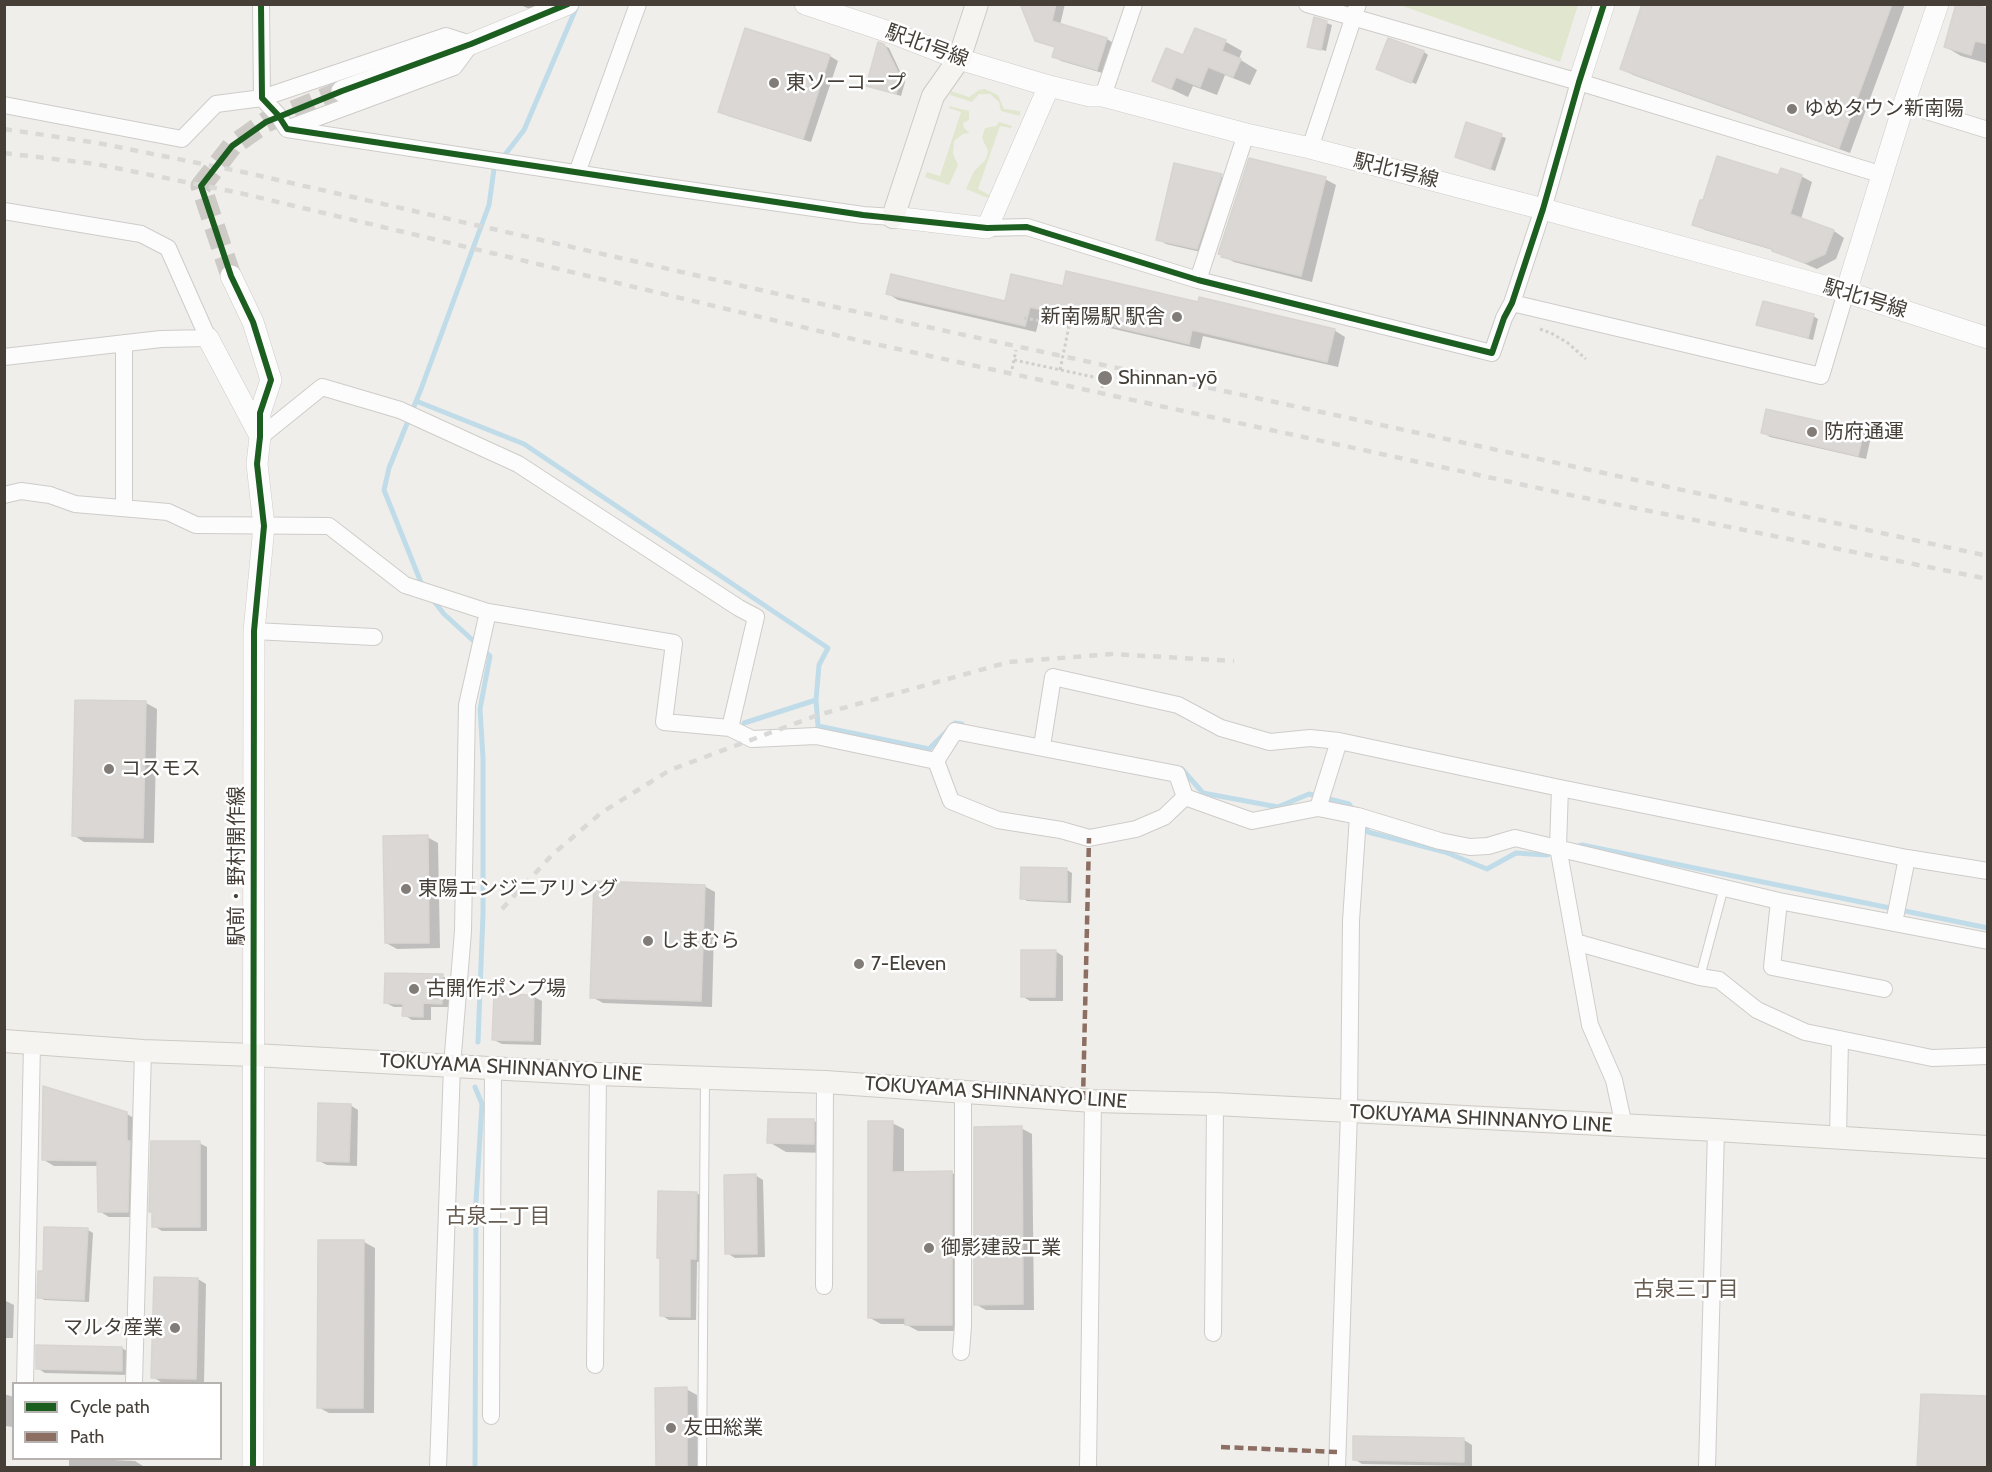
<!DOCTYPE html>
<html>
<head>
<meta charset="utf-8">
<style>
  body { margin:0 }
  #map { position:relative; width:1992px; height:1472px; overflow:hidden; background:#f0eeeb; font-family:Cabin,sans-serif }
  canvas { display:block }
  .frame { position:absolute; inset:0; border:6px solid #453f38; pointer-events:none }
  .legend { position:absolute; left:12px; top:1382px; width:210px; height:78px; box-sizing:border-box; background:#fff; border:2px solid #b5b2af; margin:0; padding:8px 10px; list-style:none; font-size:18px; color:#453f38 }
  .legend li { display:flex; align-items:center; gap:12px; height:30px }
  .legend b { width:30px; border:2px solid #b5b2af }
</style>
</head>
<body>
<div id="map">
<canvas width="1992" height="1472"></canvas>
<div class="frame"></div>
<ul class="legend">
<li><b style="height:8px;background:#1b5e20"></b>Cycle path</li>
<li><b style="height:8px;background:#8d6e63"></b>Path</li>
</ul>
</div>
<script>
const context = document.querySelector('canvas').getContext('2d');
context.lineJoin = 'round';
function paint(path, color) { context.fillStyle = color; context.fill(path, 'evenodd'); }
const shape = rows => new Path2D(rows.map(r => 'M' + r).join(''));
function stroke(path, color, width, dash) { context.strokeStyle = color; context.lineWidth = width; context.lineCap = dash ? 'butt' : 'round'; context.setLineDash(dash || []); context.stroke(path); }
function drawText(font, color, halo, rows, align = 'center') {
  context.font = font + ' Cabin,"Noto Sans JP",sans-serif'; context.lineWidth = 5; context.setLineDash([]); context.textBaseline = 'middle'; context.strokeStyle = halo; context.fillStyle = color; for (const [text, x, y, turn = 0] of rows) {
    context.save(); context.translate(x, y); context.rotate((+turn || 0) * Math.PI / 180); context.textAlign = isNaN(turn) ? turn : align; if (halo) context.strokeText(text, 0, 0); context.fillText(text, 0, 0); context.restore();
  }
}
const green = shape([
  [1397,4,1578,4,1578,5,1560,62],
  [985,89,998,95,1004,109,1020,111,1020,116,1001,111,999,102,990,94,979,94,972,102,950,95,951,91,969,97,979,90],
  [949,106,969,111,969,120,963,123,964,128,970,133,963,134,954,141,953,154,958,165,949,185,925,177,927,172,940,176,961,112,949,108],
  [999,122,1012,126,1011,128,1000,126,978,189,991,196,990,199,966,189,974,171,986,159,988,151,982,138,985,128,996,126]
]);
const shadow = shape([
  [518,4,538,4,537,8,532,10],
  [1022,4,1065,4,1060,25,1107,39,1115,44,1106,74,1061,61,1053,56,1056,48,1036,40],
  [1644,4,1905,4,1850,153,1633,75,1622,69],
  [1988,10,1986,63,1961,56,1946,47],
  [1315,19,1332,25,1326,51,1309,46],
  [1195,29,1226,42,1242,51,1239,59,1257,70,1250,85,1225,75,1217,95,1193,86,1188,97,1154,81,1184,57],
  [746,30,830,56,838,61,811,142,728,116,720,111],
  [883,45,889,48,905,82,901,96,868,85],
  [1424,52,1428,55,1416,84,1383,71],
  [1467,124,1506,138,1495,171,1457,156],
  [1221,176,1229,180,1205,253,1166,244,1158,239],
  [1801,176,1812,182,1801,219,1834,231,1844,238,1836,259,1817,269,1776,251,1705,230,1694,224,1704,202,1779,177],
  [1325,179,1336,185,1312,282,1234,262,1223,256],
  [887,293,1006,302,1199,303,1334,330,1345,337,1338,367,1203,336,1200,349,1041,312,1036,332,898,300],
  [1813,316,1818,319,1813,340,1763,327],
  [1762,432,1863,433,1871,437,1866,459,1770,437],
  [76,701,146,703,157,709,154,843,84,842,73,835],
  [427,837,438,843,440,948,397,949,386,943],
  [1067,870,1072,873,1071,903,1027,901,1022,898],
  [704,886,715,892,712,1007,603,1003,592,997],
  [1055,951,1063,956,1063,1001,1030,1001,1022,996],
  [442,976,450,980,450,1007,431,1007,431,1020,412,1020,404,1015,404,1007,394,1007,386,1003],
  [534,997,542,1001,541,1045,502,1044,494,1040],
  [350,1105,358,1110,357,1166,327,1165,319,1161],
  [127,1114,137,1120,138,1217,109,1217,99,1211,99,1166,54,1166,44,1160],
  [814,1121,831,1130,831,1153,786,1152,769,1142],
  [892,1123,904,1129,904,1173,952,1173,964,1179,964,1331,918,1331,905,1324,881,1324,870,1318],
  [1021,1128,1032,1134,1034,1310,986,1310,975,1304],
  [199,1143,207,1147,207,1231,162,1231,154,1226,154,1213,151,1211],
  [755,1175,763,1180,765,1257,735,1258,727,1253],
  [696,1193,704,1197,702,1262,697,1262,696,1320,669,1320,661,1315,662,1260,658,1258],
  [45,1229,88,1230,93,1233,89,1302,44,1300,39,1297,44,1272],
  [364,1242,375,1248,374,1413,329,1413,318,1407],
  [155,1278,198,1279,206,1284,204,1383,161,1382,153,1377],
  [4,1300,14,1305,13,1338,4,1338],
  [122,1348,130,1353,129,1375,45,1373,37,1368],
  [657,1389,686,1389,697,1395,698,1468,657,1468],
  [4,1394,14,1397,14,1427,4,1426],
  [1922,1395,1988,1398,1988,1468,1919,1468],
  [1464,1440,1472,1445,1472,1466,1362,1464,1354,1459],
  [69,1458,135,1461,143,1466,143,1468,69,1468]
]);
const stream = shape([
  [416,401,524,444,828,648,819,665,816,700,818,726,929,749,955,723,962,724],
  [422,585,384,490,389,468,421,389,489,205,494,169,524,130,577,6],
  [433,600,444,614,490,656,480,709,483,758,483,914,478,1042],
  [744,723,816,700],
  [1182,769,1203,793,1278,807,1309,794,1349,804,1354,811],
  [1362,823,1368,832,1445,852,1487,869,1516,853,1546,855,1554,853],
  [1575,847,1582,845,1988,928],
  [475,1468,476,1201,482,1104,475,1087]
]);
const building = shape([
  [1020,4,1056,4,1052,21,1107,38,1097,70,1052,57,1055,47,1035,41,1020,4],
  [1642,4,1892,4,1839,148,1620,69,1642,4],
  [1956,4,1973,4,1988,9,1988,44,1975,41,1971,55,1944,47,1956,4],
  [1314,17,1327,21,1321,50,1307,47,1314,17],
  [745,28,830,55,803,139,718,112,745,28],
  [1195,28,1226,40,1222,51,1241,59,1233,77,1208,67,1200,87,1176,77,1171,89,1152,81,1166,48,1183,55,1195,28],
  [1388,38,1424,51,1411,83,1376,69,1388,38],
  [878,42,884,44,901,78,896,94,866,86,878,42],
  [1466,122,1502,134,1490,169,1455,157,1466,122],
  [1717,156,1778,175,1781,168,1802,175,1790,214,1834,230,1825,254,1805,263,1772,251,1773,249,1692,225,1700,200,1703,200,1717,156],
  [1249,158,1326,177,1301,276,1221,257,1222,255,1218,254,1249,158],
  [1174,163,1222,174,1197,249,1156,240,1174,163],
  [1066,271,1198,302,1199,297,1335,329,1327,362,1192,330,1189,344,1030,307,1025,326,886,294,891,274,1005,301,1011,274,1063,286,1066,271],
  [1763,301,1814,314,1808,338,1756,325,1763,301],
  [1766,409,1864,431,1858,456,1761,433,1766,409],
  [75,700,146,701,143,838,72,836,75,700],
  [428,835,429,943,385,943,383,836,428,835],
  [1021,867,1067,868,1067,901,1020,899,1021,867],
  [594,881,705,885,701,1001,590,998,594,881],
  [1021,950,1056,950,1055,997,1021,997,1021,950],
  [385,973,443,974,442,1004,423,1003,423,1017,402,1016,403,1004,384,1003,385,973],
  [494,994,534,995,533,1041,492,1040,494,994],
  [43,1086,127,1112,127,1141,130,1141,128,1212,98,1212,97,1161,42,1160,43,1086],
  [318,1103,351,1104,349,1162,317,1161,318,1103],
  [768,1119,814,1119,814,1144,767,1143,768,1119],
  [868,1121,893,1121,892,1172,952,1171,952,1325,905,1325,905,1318,868,1318,868,1121],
  [1022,1126,1023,1304,974,1305,974,1127,1022,1126],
  [151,1141,200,1141,200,1227,152,1227,152,1212,149,1212,151,1141],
  [756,1174,757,1254,725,1254,724,1175,756,1174],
  [658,1191,697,1192,696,1259,690,1259,690,1317,660,1316,660,1258,657,1258,658,1191],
  [44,1227,88,1228,84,1300,37,1298,38,1271,43,1271,44,1227],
  [318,1240,364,1240,363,1408,317,1408,318,1240],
  [154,1277,198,1278,196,1379,151,1378,154,1277],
  [36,1345,122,1347,122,1371,36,1369,36,1345],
  [687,1387,687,1467,656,1467,655,1388,687,1387],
  [1921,1394,1988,1396,1988,1467,1917,1467,1921,1394],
  [1353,1436,1464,1438,1464,1462,1353,1460,1353,1436]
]);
const tertiaryTunnel = shape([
  [231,276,201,186,232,146,266,122,342,91]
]);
const path = shape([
  [1024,318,1069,326],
  [1540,329,1551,333,1568,343,1586,359],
  [1014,360,1103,379],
  [1012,369,1016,350],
  [1102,388,1105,370]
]);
const service = shape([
  [1700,977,1724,887],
  [702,1468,705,1080]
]);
const minor = shape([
  [261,4,262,98,278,115,287,129,653,185,863,215,893,217],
  [1307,4,1579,82,1883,175],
  [1103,96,1134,4],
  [1904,104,1988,130],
  [4,105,182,139,216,104,262,98,446,36,471,44,454,67,289,128],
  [1310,148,1358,4],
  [577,173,638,4],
  [4,211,141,234,168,248,208,338,161,339,4,357],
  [987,228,1027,227,1198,280,1492,353,1504,318,1512,303,1543,209,1579,82],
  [1198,280,1246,134],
  [1512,303,1821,376,1846,292],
  [260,437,322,387,400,410,518,464,739,608,756,617,730,728],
  [4,495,21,491,50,495,75,504,168,512,196,525,329,526,405,585,488,612,674,643,664,722,730,728,752,739,816,736,936,761,951,801,998,820,1061,830,1089,838,1136,829,1164,817,1185,797],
  [124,508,124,343],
  [254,631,374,637],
  [1042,746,1053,677,1178,705,1221,728,1270,742,1310,738,1339,741,1560,788,1907,858,1988,871],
  [936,761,955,731,1177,774,1185,797],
  [1560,788,1558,847,1590,1025,1614,1080,1624,1126],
  [1185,797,1252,821,1318,808,1358,816,1440,841,1470,847,1488,846,1515,838,1779,901,1988,941],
  [1318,808,1339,741],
  [1779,901,1772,967,1884,989],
  [1894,923,1907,858],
  [1575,942,1700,977,1719,980,1757,1010,1805,1032,1932,1058,1988,1056],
  [1838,1138,1840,1039],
  [824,1286,825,1082],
  [1213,1333,1215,1104],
  [961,1352,963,1326,963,1092],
  [595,1365,598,1074],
  [134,1383,143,1051],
  [25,1384,32,1044],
  [491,1416,493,1069],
  [438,1468,452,1066,463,931,467,705,488,612],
  [1088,1468,1093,1101],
  [1337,1468,1349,1112,1351,921,1358,816],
  [1707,1468,1716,1130]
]);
const tertiary = shape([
  [805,4,895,34,959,59,1049,86,1090,96,1103,96,1246,134,1310,148,1543,209,1846,292,1988,338],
  [1579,82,1604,4],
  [342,91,471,44,568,4],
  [893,217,987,228,1049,86],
  [231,276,253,322,271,380,260,413,260,437,257,464,264,526,254,631,253,1468],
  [1846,292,1904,104,1938,4],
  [208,338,259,434]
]);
const secondary = shape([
  [893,217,933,96,959,59,977,4],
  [4,1041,143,1051,254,1055,598,1074,825,1082,1093,1101,1215,1104,1716,1130,1988,1147]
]);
const rail = shape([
  [4,129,98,143,243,172,835,307,1988,556],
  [4,153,96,164,240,193,861,341,1575,496,1988,579],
  [502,909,552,855,601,813,670,770,818,715,1009,662,1112,654,1234,661]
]);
const pathBridge = shape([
  [1060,370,1069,326]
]);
const quiet = shape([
  [1083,1100,1089,838],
  [1221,1447,1337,1452]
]);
const cycleway = shape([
  [261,4,262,98,278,115,287,129,863,215,987,228,1027,227,1198,280,1492,353,1504,318,1512,303,1543,209,1579,82,1604,4],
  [253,1468,254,631,264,526,257,464,260,437,260,413,271,380,253,322,231,276,201,186,232,146,266,122,342,91,471,44,568,4]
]);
const markers = [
  [774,83,6,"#817c77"],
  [1792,109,6,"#817c77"],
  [1177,317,6,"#817c77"],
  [1105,378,8,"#817c77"],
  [1812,432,6,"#817c77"],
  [109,769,6,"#817c77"],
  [406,889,6,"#817c77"],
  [648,941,6,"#817c77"],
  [859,964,6,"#817c77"],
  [414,989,6,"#817c77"],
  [929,1248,6,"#817c77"],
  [175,1328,6,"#817c77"],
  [671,1428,6,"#817c77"]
];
const streetNames = [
  ["駅北1号線",927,46,20],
  ["駅北1号線",1396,171,14],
  ["駅北1号線",1865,299,17],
  ["駅前・野村開作線",237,866,-90],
  ["TOKUYAMA SHINNANYO LINE",511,1068,3],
  ["TOKUYAMA SHINNANYO LINE",996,1093,4],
  ["TOKUYAMA SHINNANYO LINE",1481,1119,3]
];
const poiNames = [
  ["東ソーコープ",786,83],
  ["ゆめタウン新南陽",1804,109],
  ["新南陽駅 駅舎",1165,317,"right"],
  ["Shinnan-yō",1118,378],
  ["防府通運",1824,432],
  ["コスモス",121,769],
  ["東陽エンジニアリング",418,889],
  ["しまむら",660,941],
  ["7-Eleven",871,964],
  ["古開作ポンプ場",426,989],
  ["御影建設工業",941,1248],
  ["マルタ産業",163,1328,"right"],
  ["友田総業",683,1428]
];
const neighbourhoodNames = [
  ["古泉二丁目",498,1217],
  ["古泉三丁目",1686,1290]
];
paint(green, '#e0e7ce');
paint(shadow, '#0003');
stroke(stream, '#c1dce9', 5);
paint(building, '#dad7d4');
stroke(building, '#d8d5d1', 1.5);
stroke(tertiaryTunnel, '#cecbc7', 21, [21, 10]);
stroke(service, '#ceccc9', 10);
stroke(minor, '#ceccc9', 18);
stroke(tertiary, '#ceccc9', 22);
stroke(secondary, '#cecac3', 24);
stroke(path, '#d1cecc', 3, [3, 3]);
stroke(service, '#fdfcfc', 8);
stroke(minor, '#fdfcfc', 16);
stroke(tertiary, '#fdfcfc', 21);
stroke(secondary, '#f5f4f0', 22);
stroke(rail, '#d9d9d8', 4.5, [8, 8]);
stroke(pathBridge, '#d1cecc', 3, [3, 3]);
stroke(quiet, '#8d6e63', 4.5, [9, 4.5]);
stroke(cycleway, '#1b5e20', 6);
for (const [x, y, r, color] of markers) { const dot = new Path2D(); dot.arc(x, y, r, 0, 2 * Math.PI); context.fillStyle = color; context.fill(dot); stroke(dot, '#fff', 2); }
drawText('20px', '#453f38', '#fff', streetNames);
drawText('20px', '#453f38', '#fff', poiNames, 'left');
drawText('21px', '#675c51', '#fff', neighbourhoodNames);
</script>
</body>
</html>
